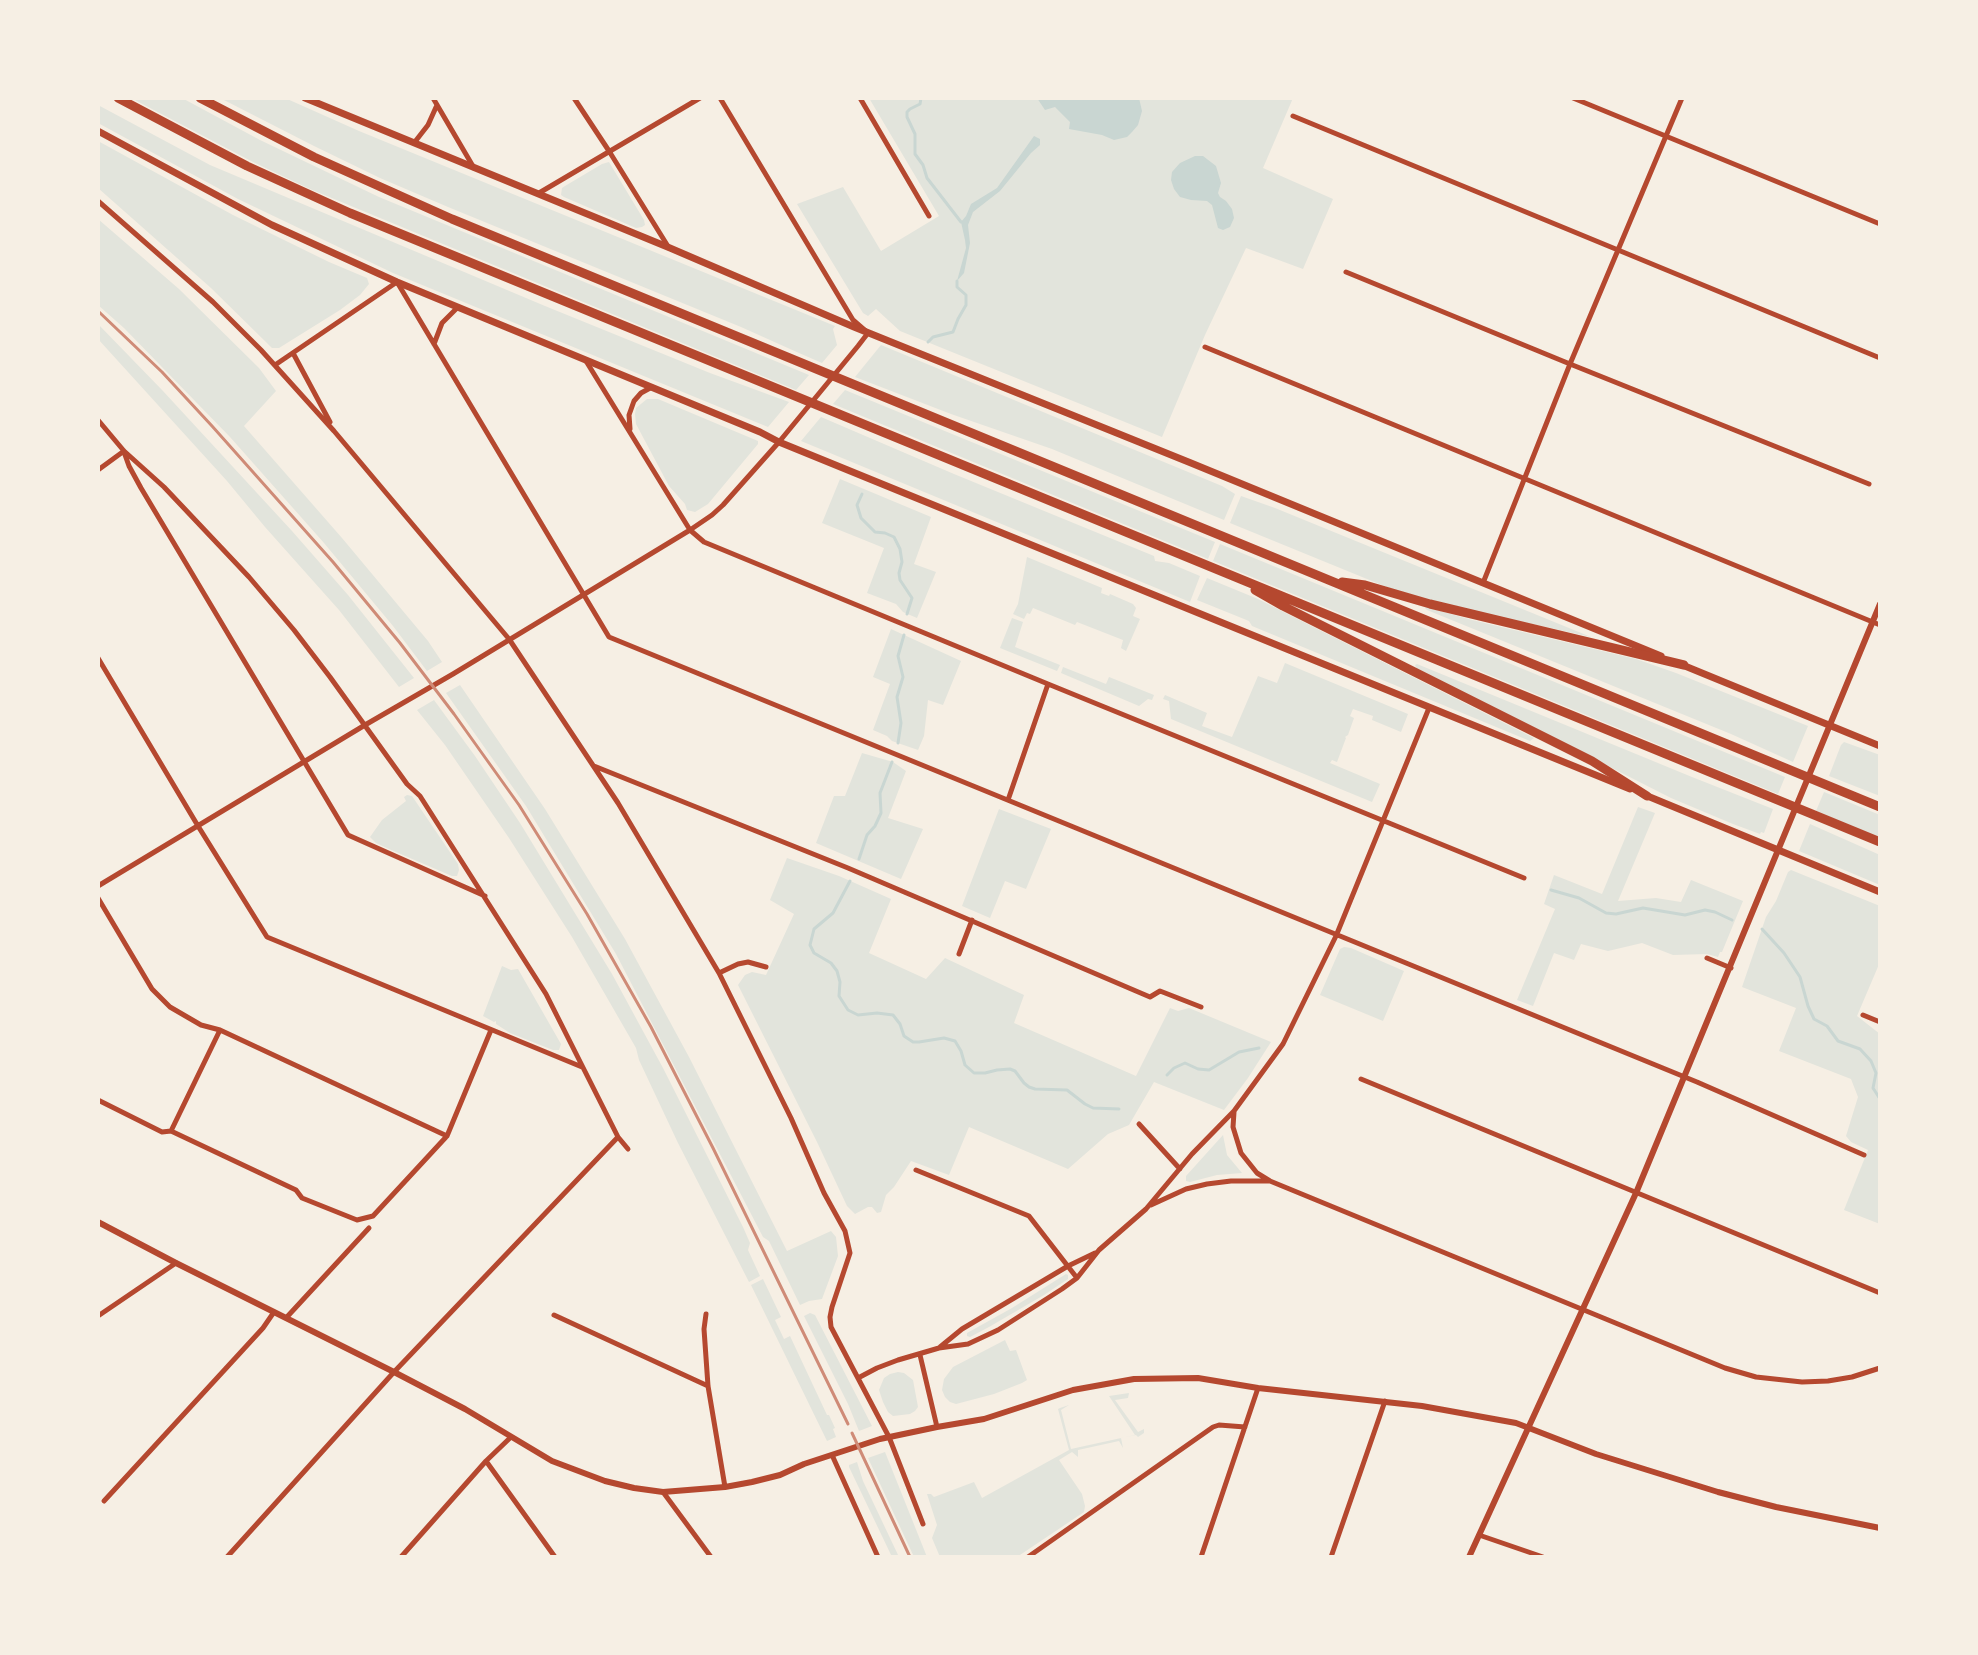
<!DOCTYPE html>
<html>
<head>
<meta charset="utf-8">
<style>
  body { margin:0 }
  #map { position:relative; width:1978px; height:1655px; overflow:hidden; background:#f6efe4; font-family:"Alegreya Sans",sans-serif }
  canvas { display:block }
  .frame { position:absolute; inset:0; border:100px solid #f6efe4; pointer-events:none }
</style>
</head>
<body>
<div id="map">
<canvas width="1978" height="1655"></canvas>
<div class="frame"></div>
</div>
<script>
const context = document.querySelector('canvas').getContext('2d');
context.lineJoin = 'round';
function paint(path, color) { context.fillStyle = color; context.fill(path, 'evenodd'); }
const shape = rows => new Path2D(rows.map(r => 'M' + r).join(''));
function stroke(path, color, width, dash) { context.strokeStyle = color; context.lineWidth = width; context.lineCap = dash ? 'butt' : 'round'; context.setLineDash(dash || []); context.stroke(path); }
const green = shape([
  [131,98,182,98,260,140,379,197,809,375,796,390,310,189,253,162],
  [220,98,285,98,359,131,835,326,833,329,837,345,822,363,799,353,741,327,448,207,380,178,314,146],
  [869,98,1293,98,1263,168,1333,199,1303,269,1246,248,1205,335,1162,437,900,331,876,309,868,316,863,313,797,204,843,187,881,251,939,216],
  [98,105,210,165,545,306,710,373,789,402,768,427,393,273,238,199,98,123],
  [98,141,233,215,329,262,367,278,369,284,360,295,340,310,279,348,272,348,211,288,98,188],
  [609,162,644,220,645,225,642,227,636,228,564,197,561,195,562,188,565,186,602,164],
  [98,219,179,289,259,368,276,391,244,426,342,538,428,641,442,662,427,671,393,626,324,543,230,437,124,328,98,305],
  [98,324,163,391,292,531,348,595,414,678,399,687,339,610,265,527,227,481,98,339],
  [881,345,1222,486,1235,494,1224,520,1052,449,951,414,855,377],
  [845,390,1215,542,1208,559,833,404],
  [647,399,658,399,758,441,758,444,708,504,695,512,687,510,685,504,669,486,636,424,635,414,636,408],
  [821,417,954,474,1154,556,1155,561,1169,563,1200,576,1190,602,801,441],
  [840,479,931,517,914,564,936,572,917,618,903,612,896,604,867,593,884,548,822,523],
  [1241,496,1275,508,1591,637,1437,603,1389,588,1230,523],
  [1220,544,1785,777,1778,794,1213,561],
  [1027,557,1102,588,1101,593,1109,596,1110,594,1133,604,1136,608,1133,616,1140,619,1126,651,1121,648,1123,640,1077,622,1075,625,1033,608,1030,614,1027,613,1024,619,1013,614,1018,604],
  [1207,578,1258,599,1534,738,1530,741,1252,626,1249,621,1197,600],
  [1426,607,1472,620,1636,659,1676,673,1808,726,1793,762,1731,734,1427,610,1425,608],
  [1012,618,1023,622,1015,647,1060,665,1057,671,1000,648],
  [891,629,961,661,943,705,928,700,924,736,918,750,892,741,887,736,873,730,890,684,873,677],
  [1285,663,1408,714,1401,732,1372,720,1373,716,1353,709,1350,716,1354,718,1348,735,1345,737,1346,738,1337,762,1332,760,1330,763,1380,784,1372,802,1171,719,1169,701,1163,699,1165,695,1207,713,1202,726,1232,737,1258,676,1277,683],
  [1417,664,1692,777,1773,809,1764,833,1761,832,1760,834,1733,824,1671,798,1417,669,1415,665],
  [1063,667,1106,684,1109,677,1154,695,1152,700,1148,699,1139,706,1061,673],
  [460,685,545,809,625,939,689,1057,787,1251,831,1231,836,1237,838,1256,822,1299,809,1301,800,1305,769,1241,763,1237,616,954,526,806,446,693],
  [434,700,475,756,520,823,612,974,663,1068,743,1227,750,1243,748,1250,760,1276,749,1282,678,1143,639,1060,636,1048,572,937,509,838,445,745,417,710],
  [1844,742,1880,755,1880,796,1829,776,1841,745],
  [862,753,893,762,906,771,888,818,923,829,901,879,816,843,834,796,845,796],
  [1824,792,1880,815,1880,838,1816,811],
  [407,795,412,796,458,864,459,870,457,876,452,876,389,849,376,843,370,837,382,820,406,801,404,797],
  [1638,807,1655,813,1618,901,1656,898,1681,902,1691,880,1743,901,1722,952,1720,952,1718,957,1707,954,1673,955,1642,943,1608,951,1581,944,1574,960,1554,953,1533,1006,1517,1000,1555,909,1544,904,1554,875,1602,894],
  [999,809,1051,829,1026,889,1005,881,990,918,962,906],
  [1810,824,1880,855,1880,885,1799,851],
  [787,858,839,876,891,899,869,953,926,979,945,958,1024,995,1014,1023,1136,1076,1170,1008,1178,1011,1189,1008,1271,1042,1248,1078,1224,1110,1154,1082,1129,1125,1108,1134,1068,1169,969,1127,949,1175,911,1161,894,1187,886,1195,881,1212,877,1213,872,1207,868,1207,855,1214,847,1206,817,1142,738,985,745,975,752,972,766,975,794,914,770,900],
  [1791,870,1880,906,1880,962,1857,1016,1880,1034,1880,1224,1844,1210,1868,1150,1851,1142,1846,1136,1858,1097,1851,1079,1779,1051,1796,1008,1742,987,1766,917,1776,901,1788,872],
  [1344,947,1351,948,1404,971,1383,1021,1320,995,1340,949],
  [502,966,511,970,518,969,561,1044,559,1050,553,1050,510,1033,496,1024,496,1021,494,1022,483,1016],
  [1223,1135,1227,1155,1242,1173,1217,1175,1190,1182,1186,1181,1186,1176],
  [1066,1274,1068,1275,1068,1279,1044,1295,989,1327,970,1337,967,1336,967,1333,1012,1308],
  [763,1279,781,1317,775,1320,784,1339,790,1336,827,1415,829,1415,835,1428,833,1429,836,1437,827,1441,751,1285],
  [810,1313,815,1315,872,1426,859,1431,848,1404,804,1316],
  [1005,1340,1010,1351,1016,1350,1027,1380,1022,1383,994,1394,956,1404,950,1402,945,1397,942,1390,944,1379,953,1367],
  [898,1372,904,1373,913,1380,918,1407,915,1411,910,1414,893,1416,888,1412,883,1402,879,1390,884,1378,890,1374],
  [1129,1393,1128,1398,1115,1400,1138,1432,1144,1429,1144,1433,1138,1437,1136,1435,1121,1438,1123,1448,1119,1441,1078,1450,1078,1457,1072,1452,1059,1460,1082,1494,1085,1506,1084,1512,1017,1557,940,1557,932,1538,937,1525,927,1494,931,1494,934,1497,974,1482,982,1498,1069,1450,1058,1409,1060,1408,1069,1405,1061,1410,1071,1449,1135,1435,1109,1396],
  [885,1452,927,1557,914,1557,868,1458],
  [857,1462,863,1481,899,1557,892,1557,849,1467,849,1465]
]);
const water = shape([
  [1037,98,1139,98,1142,111,1138,125,1132,132,1127,137,1114,140,1102,135,1069,129,1070,122,1055,107,1045,110],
  [1034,136,1040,139,1040,145,1031,153,1000,191,973,212,968,225,970,243,964,273,957,281,966,248,965,240,961,222,966,216,971,204,997,188],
  [1195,156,1203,156,1216,166,1221,183,1218,193,1220,197,1226,201,1232,209,1234,218,1230,227,1223,230,1218,228,1212,205,1207,201,1191,200,1180,197,1174,189,1171,180,1172,172,1180,163]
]);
const stream = shape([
  [921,98,920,104,910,109,907,112,907,117,915,134,915,154,923,165,927,178,961,222],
  [928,342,933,337,953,332,958,319,966,305,966,295,957,287,957,281],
  [862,494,857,505,861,518,875,532,885,533,894,537,900,549,902,562,899,573,900,580,912,598,907,614],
  [898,743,901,723,897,697,903,677,898,656,904,635],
  [859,859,867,835,875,826,881,813,880,793,892,762],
  [850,881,833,913,814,929,810,945,814,953,831,963,837,971,840,982,839,996,848,1010,858,1015,877,1013,893,1015,900,1024,904,1036,913,1042,919,1042,944,1038,955,1041,961,1051,965,1065,974,1073,985,1073,997,1070,1010,1069,1015,1071,1024,1083,1029,1087,1035,1089,1067,1090,1085,1104,1093,1108,1119,1109],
  [1551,890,1579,898,1606,913,1616,914,1643,908,1685,915,1705,910,1715,912,1732,920],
  [1762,929,1784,953,1800,977,1808,1006,1814,1019,1827,1026,1838,1041,1860,1049,1871,1061,1876,1073,1873,1088,1880,1099],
  [1167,1075,1174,1068,1185,1063,1198,1069,1209,1070,1239,1052,1259,1048]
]);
const minor = shape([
  [433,98,474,168],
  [574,98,609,151,669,248],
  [860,98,929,216],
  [1573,98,1880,224],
  [1293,116,1880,358],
  [414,143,428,125,437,105],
  [539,193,700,98],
  [98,201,213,302,261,350,334,431,509,639,618,803,719,973,791,1118,824,1193,845,1231,850,1253,832,1307,830,1317,831,1327,889,1437,923,1524],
  [1346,272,1570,364,1869,484],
  [434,344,442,323,458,307],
  [1205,347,1880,625],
  [293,353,330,422],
  [586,361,690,530,704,542,1048,684,1524,878],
  [275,365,397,282,609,637,1697,1082,1864,1155],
  [98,420,124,451,164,487,249,577,294,630,330,677,407,784,420,796,546,994,618,1137,628,1149],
  [630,429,629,415,634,401,641,393,652,387],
  [124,452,129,466,141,488,348,835,485,896],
  [98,470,124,451],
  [1483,583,1570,364,1682,98],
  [98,658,198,826,267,937,582,1067],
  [594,766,848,868,1150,997,1160,991,1201,1007],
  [1008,800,1048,684],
  [98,886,365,725,453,674,690,530,712,515,723,505,779,442,858,346,868,333,853,320,720,98],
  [98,898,152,989,170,1007,201,1025,220,1030,447,1136],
  [959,954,972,920],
  [1707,958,1731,968],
  [719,973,738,964,748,962,766,967],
  [1863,1015,1880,1022],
  [1361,1079,1880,1293],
  [98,1100,162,1132,171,1131,296,1190,302,1198,357,1220,373,1216,447,1136,491,1030],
  [1234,1112,1233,1127,1241,1153,1257,1173,1270,1181,1725,1368,1756,1377,1802,1382,1828,1381,1852,1377,1880,1368],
  [1139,1124,1180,1169],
  [171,1131,220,1030],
  [916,1170,1029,1216,1077,1278],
  [1151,1205,1186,1189,1207,1184,1231,1181,1269,1181],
  [706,1314,704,1329,708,1386,725,1487],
  [554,1315,708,1386],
  [98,1316,176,1263],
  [286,1318,369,1228],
  [940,1347,962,1329,1068,1266,1095,1253],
  [920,1355,937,1427],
  [858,1378,877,1368,898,1360,939,1348,968,1344,998,1330,1062,1289,1077,1278,1099,1250,1146,1209,1192,1154,1234,1111,1283,1044,1336,936,1429,708],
  [832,1455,878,1557],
  [486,1461,555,1557],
  [663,1492,711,1557],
  [104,1501,263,1328,274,1312],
  [1479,1535,1543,1557],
  [227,1557,394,1372,618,1137],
  [401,1557,486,1461,511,1437],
  [1028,1557,1213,1427,1219,1425,1245,1427],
  [1201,1557,1258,1388],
  [1331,1557,1385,1401]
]);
const tertiary = shape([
  [98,1222,176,1263,394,1372,465,1409,552,1461,605,1481,634,1488,663,1492,725,1487,752,1482,780,1475,804,1464,880,1439,937,1427,984,1419,1073,1390,1134,1379,1198,1378,1258,1388,1422,1406,1516,1423,1596,1454,1718,1492,1776,1507,1880,1528],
  [1469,1557,1636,1193,1880,604]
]);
const secondary = shape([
  [305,98,670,248,854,327,1191,463,1661,656],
  [98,131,272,225,397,282,760,432,779,442,1630,789],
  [1680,664,1880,746],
  [1645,795,1880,892]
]);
const motorway = shape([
  [118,98,247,166,350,213,1880,842],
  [200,98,314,157,452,219,1880,807],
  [1342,582,1365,585,1430,604,1684,665],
  [1255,590,1283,606,1592,761,1647,796]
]);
const rail = shape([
  [98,311,162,372,212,426,333,562,400,643,454,714,519,805,587,914,651,1027,713,1148,848,1424],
  [852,1433,910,1557]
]);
paint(green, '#e2e4dc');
paint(water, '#c9d6d2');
stroke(stream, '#c9d6d2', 3);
stroke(minor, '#b5482f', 5);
stroke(tertiary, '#b5482f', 6);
stroke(secondary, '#b5482f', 7);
stroke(motorway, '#b5482f', 9);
stroke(rail, '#cf8b77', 3);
</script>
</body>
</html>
